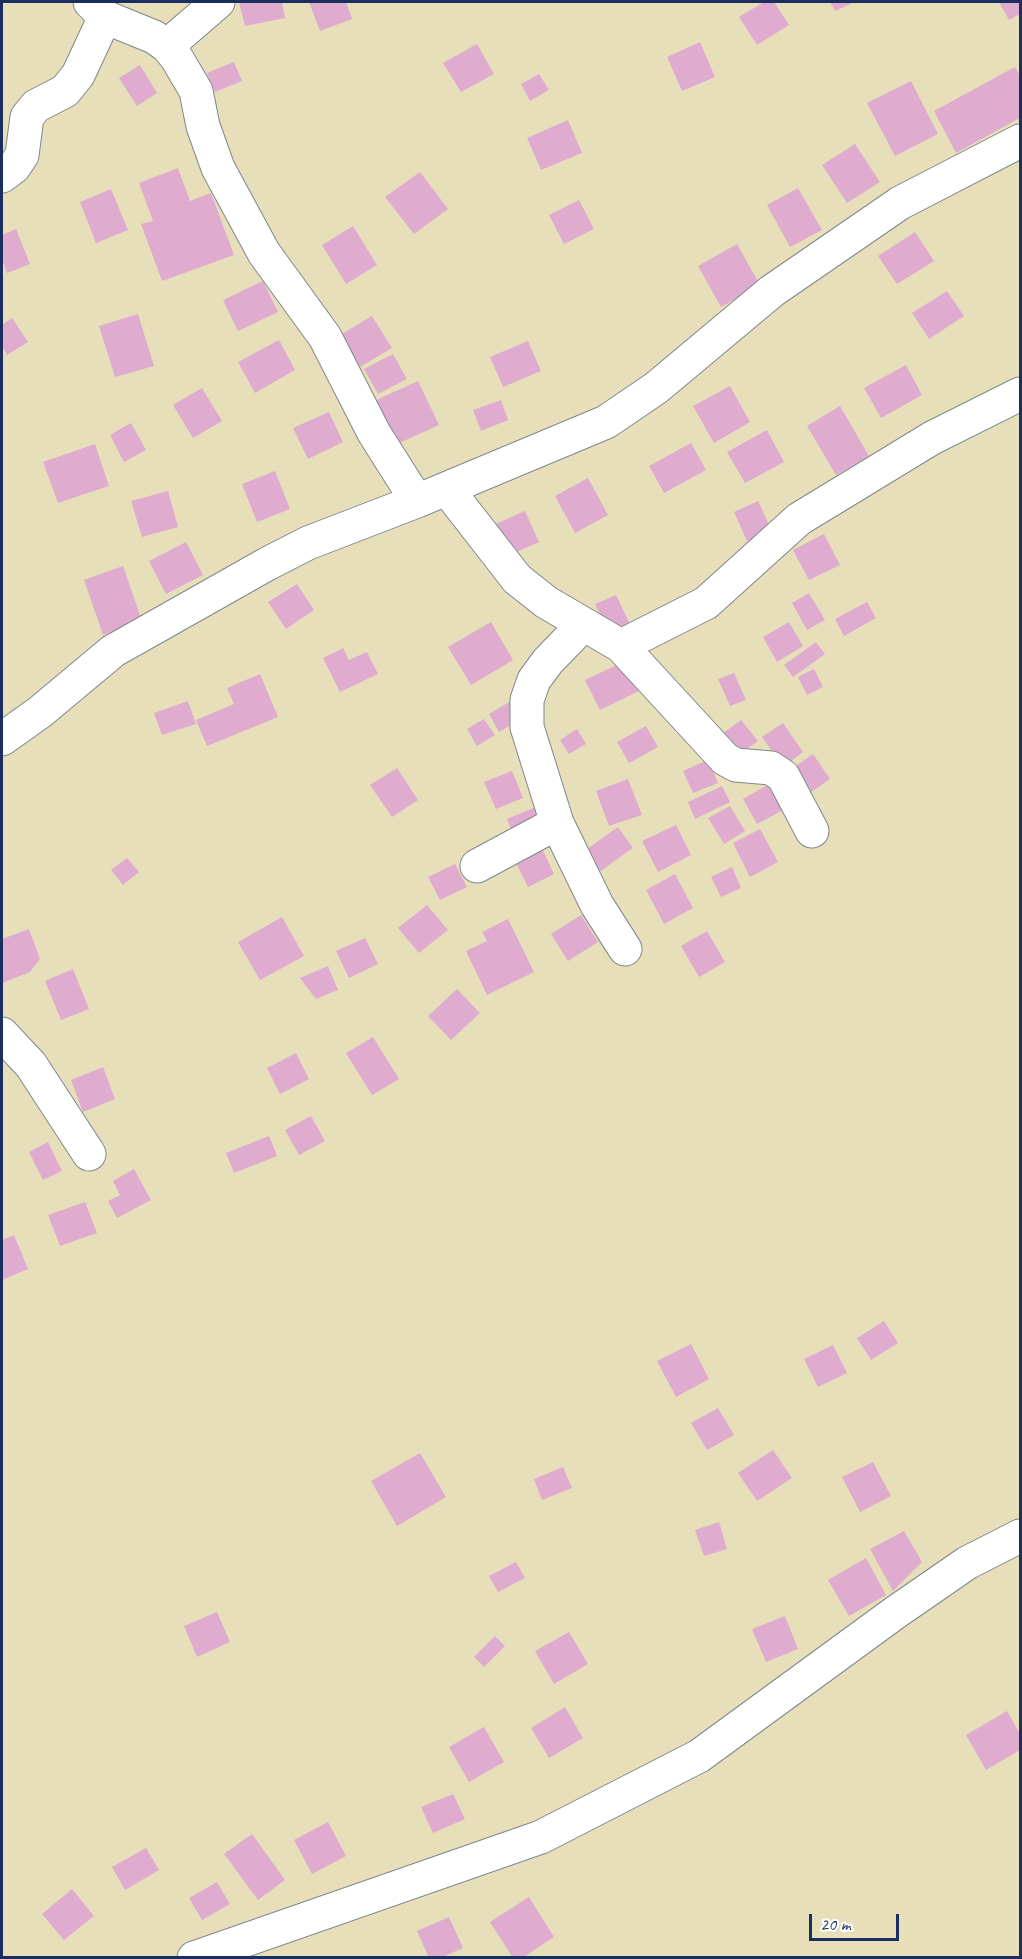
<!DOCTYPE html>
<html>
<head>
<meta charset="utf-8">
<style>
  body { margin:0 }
  #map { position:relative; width:1022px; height:1959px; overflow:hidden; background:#e6dfba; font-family:Caveat,sans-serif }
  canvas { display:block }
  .frame { position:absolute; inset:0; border:3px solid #1b2f5e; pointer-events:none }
  .scale { position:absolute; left:809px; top:1914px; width:90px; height:27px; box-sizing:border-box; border:3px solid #1b2f5e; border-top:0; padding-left:8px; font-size:18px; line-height:21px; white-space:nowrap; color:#1b2f5e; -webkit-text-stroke:4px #fff; paint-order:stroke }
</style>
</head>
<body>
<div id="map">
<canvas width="1022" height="1959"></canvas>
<div class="frame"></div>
<div class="scale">20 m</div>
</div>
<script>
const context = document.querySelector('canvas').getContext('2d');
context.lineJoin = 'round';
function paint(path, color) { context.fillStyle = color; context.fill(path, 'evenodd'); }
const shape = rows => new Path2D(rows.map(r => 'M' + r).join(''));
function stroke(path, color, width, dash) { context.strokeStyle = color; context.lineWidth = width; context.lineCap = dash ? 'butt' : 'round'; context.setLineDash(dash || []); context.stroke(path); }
const building = shape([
  [239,2,282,2,285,18,245,26],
  [309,2,346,2,352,19,320,31],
  [764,2,774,2,789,25,757,45,739,17],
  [830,2,855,2,835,11],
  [999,2,1020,2,1020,14,1009,20],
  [700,42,715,77,682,91,667,57],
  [477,44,494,74,461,92,443,63],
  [234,62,242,81,215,92,207,73],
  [140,65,157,93,137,106,119,78],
  [1015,67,1020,76,1020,118,956,153,934,111],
  [539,74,549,90,530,101,521,84],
  [911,81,938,134,895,156,867,103],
  [568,120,582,153,541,170,527,138],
  [855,144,880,182,847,203,822,165],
  [178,168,190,201,211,193,234,255,162,281,141,224,153,221,139,183],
  [420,172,448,209,414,234,385,197],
  [798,188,822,230,790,247,767,205],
  [111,189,128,230,96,243,80,202],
  [579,200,594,229,564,244,549,215],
  [353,226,377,265,346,284,322,245],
  [16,229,30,264,7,273,2,259,2,235],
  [915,232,934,261,897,284,878,256],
  [737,244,760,285,721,307,698,266],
  [263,281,278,312,238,331,223,300],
  [947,291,964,316,929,339,912,313],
  [138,314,154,366,115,377,99,326],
  [372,316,392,348,360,367,340,335],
  [12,318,28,342,7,355,2,346,2,325],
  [279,340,295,370,255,393,238,362],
  [528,341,541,371,503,387,490,357],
  [393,354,407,379,378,394,364,369],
  [906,365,922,395,881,418,864,388],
  [418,381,439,425,386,449,365,405],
  [730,386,750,422,714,443,693,406],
  [202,388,222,421,193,438,173,405],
  [501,400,508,420,481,431,473,410],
  [840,406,869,456,836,475,807,426],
  [329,412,343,442,308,459,293,428],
  [131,423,146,450,124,462,110,435],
  [767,430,784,462,745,483,727,452],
  [691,443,706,470,664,493,649,466],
  [95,444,109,486,58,503,43,462],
  [275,471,290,509,257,522,242,484],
  [588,478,608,515,575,533,555,496],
  [168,491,178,527,142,537,131,501],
  [758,501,771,529,747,541,734,512],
  [525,511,539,542,505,557,491,526],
  [824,534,840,565,809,580,793,550],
  [186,542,203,575,166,594,149,561],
  [123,566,142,621,103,635,84,580],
  [297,584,314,610,286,629,268,602],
  [809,593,825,620,807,630,792,603],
  [616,595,630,624,609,633,595,604],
  [867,602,876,618,844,636,835,619],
  [491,622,513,660,471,685,448,647],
  [789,622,803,646,777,662,763,637],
  [816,642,825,654,793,677,784,665],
  [343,648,349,660,367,652,378,674,340,692,323,658],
  [623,662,639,691,600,710,585,680],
  [814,669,823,687,807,695,798,677],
  [734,673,746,700,730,706,718,679],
  [260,674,278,717,207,746,196,720,234,704,227,688],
  [188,701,196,724,162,735,154,713],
  [511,701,521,719,499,732,489,714],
  [484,719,495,735,477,746,467,729],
  [741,720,758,741,734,758,719,736],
  [783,723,803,752,783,767,762,737],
  [646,726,658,747,629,763,617,742],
  [577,729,586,744,569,754,560,740],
  [813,754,830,779,807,795,790,770],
  [708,760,718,783,693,793,683,771],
  [397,768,418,800,392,817,370,785],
  [512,771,523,798,496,809,484,782],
  [628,779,642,815,609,826,596,791],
  [773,782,787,808,757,824,743,799],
  [722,786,730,802,695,819,688,802],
  [538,806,546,827,515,839,507,819],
  [730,806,745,831,724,844,708,818],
  [676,825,691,855,658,872,642,841],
  [618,827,633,848,595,875,580,854],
  [760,829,778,862,750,877,733,843],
  [540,844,554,874,528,887,513,857],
  [127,858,139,872,123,885,111,870],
  [455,864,467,887,440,900,428,877],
  [732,867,741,888,721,897,711,877],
  [675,874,693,908,664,924,646,890],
  [427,905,448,930,419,953,398,928],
  [581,915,598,942,568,961,551,934],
  [282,917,304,956,260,980,238,942],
  [508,919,534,972,487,995,466,951,487,941,482,932],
  [29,929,40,959,30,972,2,983,2,939],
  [707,931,725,962,699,977,681,946],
  [365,938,378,964,349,978,336,951],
  [328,966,338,990,316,999,300,978],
  [73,969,89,1009,61,1020,45,981],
  [457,989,480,1013,451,1040,428,1016],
  [373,1037,399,1079,372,1095,346,1053],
  [296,1053,309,1079,280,1094,267,1068],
  [103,1067,115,1099,83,1112,71,1080],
  [311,1116,325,1141,299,1155,285,1130],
  [269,1136,277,1156,234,1173,226,1153],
  [48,1142,62,1171,43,1180,29,1152],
  [134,1169,151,1200,117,1218,108,1201,120,1195,113,1181],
  [85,1202,97,1233,60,1246,48,1215],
  [14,1235,28,1269,2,1280,2,1240],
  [884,1321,898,1343,871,1360,857,1338],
  [691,1344,709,1379,676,1397,657,1361],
  [833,1345,847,1373,818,1387,804,1359],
  [718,1408,734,1435,707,1450,691,1423],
  [773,1450,792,1478,757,1501,738,1473],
  [420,1453,446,1497,397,1526,371,1481],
  [873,1462,891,1496,860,1512,842,1477],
  [563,1467,572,1488,542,1500,534,1479],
  [719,1522,727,1549,704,1556,695,1530],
  [904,1531,922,1562,893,1591,870,1549],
  [866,1558,886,1595,849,1616,828,1580],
  [516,1562,525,1578,498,1592,489,1576],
  [217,1612,230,1642,197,1657,184,1626],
  [785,1616,798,1649,766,1662,752,1629],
  [569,1632,588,1664,554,1684,535,1651],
  [495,1636,505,1646,484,1667,474,1657],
  [565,1707,583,1738,549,1758,531,1728],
  [1007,1711,1020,1734,1020,1750,986,1770,966,1735],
  [484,1727,504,1762,469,1782,449,1747],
  [453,1794,465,1819,433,1833,421,1807],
  [328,1822,346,1856,312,1874,294,1840],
  [252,1834,285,1880,258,1900,224,1854],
  [146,1848,159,1870,125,1890,112,1867],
  [217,1882,230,1904,202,1920,189,1898],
  [72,1889,94,1916,64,1940,42,1914],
  [529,1897,554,1937,522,1958,513,1958,490,1922],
  [449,1917,463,1948,440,1958,429,1958,417,1931]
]);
const minor = shape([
  [90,2,105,17,154,37,167,46,176,57,196,91,203,126,218,168,264,253,325,337,374,433,417,501],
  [167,46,218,2],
  [2,176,14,167,22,155,27,117,36,106,65,91,78,75,105,17],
  [447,489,517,579,546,602,621,646,725,759,736,765,771,768,783,776,812,831],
  [583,625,548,661,534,680,527,700,527,727,557,823,597,905,625,949],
  [621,646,706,603,799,519,932,438,1020,394],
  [2,739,40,712,113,651,267,564,308,543,417,501,606,422,656,388,772,291,900,203,1020,141],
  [477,866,557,823],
  [2,1034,31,1065,89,1154],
  [194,1958,541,1837,699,1756,896,1612,967,1563,1020,1536]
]);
paint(building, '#dfacd0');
stroke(minor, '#80878c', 35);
stroke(minor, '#fff', 33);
</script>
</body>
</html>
